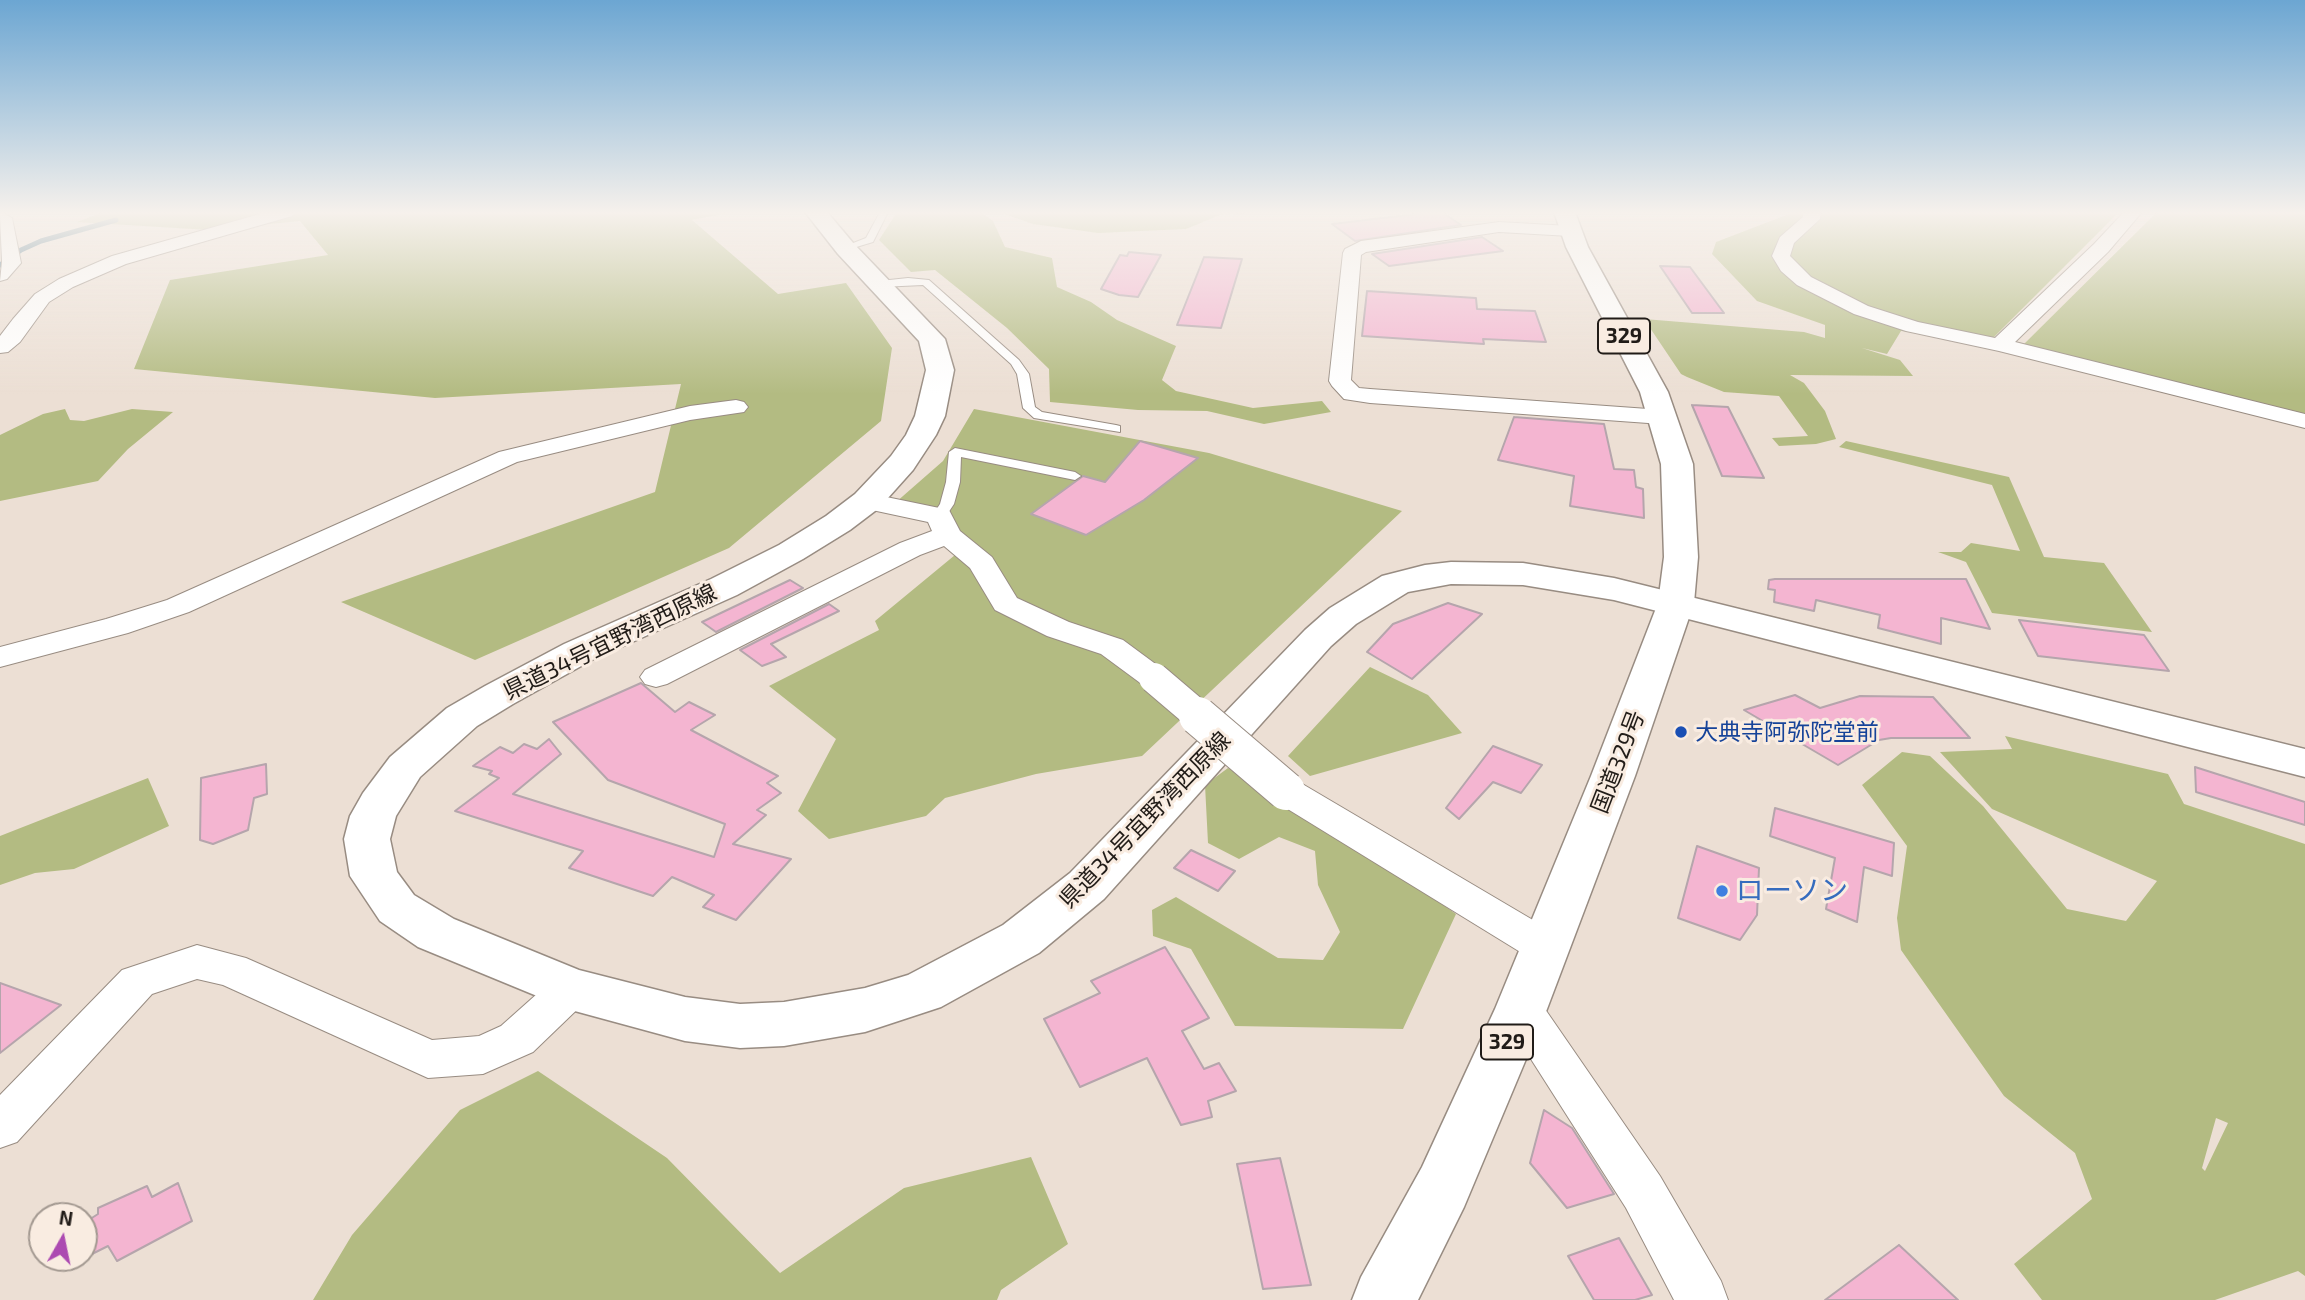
<!DOCTYPE html>
<html>
<head>
<meta charset="utf-8">
<style>
  body { margin:0 }
  #map { position:relative; width:2305px; height:1300px; overflow:hidden; background:#ecdfd4; font-family:"Exo 2",sans-serif }
  canvas { display:block }
  .north { position:absolute; left:28px; top:1202px; width:70px; height:70px; box-sizing:border-box; background:#f9ece1; border:2px solid #a39991; border-radius:50%; rotate:9deg; font-size:19px; font-weight:700; line-height:28px; text-align:center; color:#211c18 }
  .north::after { content:''; display:block; margin:auto; width:24px; height:32px; background:#ac4ab1; clip-path:polygon(50% 0,100% 100%,50% 72%,0 100%) }
</style>
</head>
<body>
<div id="map">
<canvas width="2305" height="1300"></canvas>
<div class="north">N</div>
</div>
<script>
const context = document.querySelector('canvas').getContext('2d');
context.lineJoin = 'round';
function paint(path, color) { context.fillStyle = color; context.fill(path, 'evenodd'); }
const shape = rows => new Path2D(rows.map(r => 'M' + r).join(''));
function stroke(path, color, width, dash) { context.strokeStyle = color; context.lineWidth = width; context.lineCap = dash ? 'butt' : 'round'; context.setLineDash(dash || []); context.stroke(path); }
function drawText(font, color, halo, rows, align = 'center') {
  context.font = font + ' "Exo 2","Noto Sans JP",sans-serif'; context.lineWidth = 6; context.setLineDash([]); context.textBaseline = 'middle'; context.strokeStyle = halo; context.fillStyle = color; for (const [text, x, y, turn = 0] of rows) {
    context.save(); context.translate(x, y); context.rotate((+turn || 0) * Math.PI / 180); context.textAlign = isNaN(turn) ? turn : align; if (halo) context.strokeText(text, 0, 0); context.fillText(text, 0, 0); context.restore();
  }
}
const green = shape([
  [103,212,733,212,692,220,778,294,846,283,892,348,881,421,729,548,475,660,341,602,655,492,681,384,435,398,134,369,170,280,328,255,300,221,209,230,77,222],
  [897,212,981,212,993,221,1005,247,1052,258,1057,287,1091,302,1117,320,1176,346,1162,380,1176,391,1253,408,1322,401,1331,412,1264,424,1207,411,1138,410,1050,402,1049,369,1007,328,935,270,911,272,879,240],
  [998,212,1268,212,1220,215,1186,229,1098,233,1033,224],
  [1794,212,2119,212,1991,340,1901,331,1887,354,1862,348,1900,360,1913,376,1790,375,1804,383,1825,411,1836,439,1816,444,1779,446,1772,438,1808,436,1779,396,1724,392,1687,377,1681,374,1644,319,1804,332,1825,338,1825,325,1757,301,1712,254,1716,242],
  [2157,212,2305,212,2305,417,2022,346],
  [65,409,70,420,84,421,132,409,173,412,128,449,98,481,0,501,0,435,43,414],
  [974,409,1209,453,1402,511,1142,756,1036,774,945,798,926,816,829,839,798,811,836,739,769,686,879,630,875,621,955,555,933,523,895,503,943,461],
  [1846,441,2009,477,2044,557,2104,563,2152,632,1992,613,1966,562,1938,552,1961,552,1971,543,2020,551,1992,485,1839,447],
  [1370,667,1428,695,1462,733,1310,776,1288,756],
  [2005,736,2168,774,2184,804,2305,844,2305,1276,2298,1271,2215,1300,2042,1300,2014,1264,2092,1199,2075,1153,2004,1096,1901,950,1897,918,1907,846,1862,785,1902,752,1930,756,1983,806,2067,909,2126,921,2157,881,1992,809,1940,752,2012,749],
  [2216,1118,2228,1123,2205,1171,2202,1168],
  [1228,768,1355,843,1456,914,1403,1029,1235,1026,1191,949,1153,936,1152,910,1176,897,1278,958,1323,960,1340,932,1318,885,1315,851,1279,837,1239,859,1208,843,1205,785],
  [148,778,169,826,74,869,35,873,0,885,0,836],
  [538,1071,667,1158,780,1273,904,1188,1031,1157,1068,1244,1001,1290,997,1300,313,1300,352,1235,460,1110]
]);
const stream = shape([
  [0,265,21,250,41,241,116,220]
]);
const building = shape([
  [1433,212,1442,212,1461,225,1355,241,1332,224,1433,212],
  [1482,237,1503,251,1389,266,1372,254,1482,237],
  [1129,252,1161,255,1138,297,1119,295,1101,289,1120,255,1127,256,1129,252],
  [1204,257,1242,259,1221,328,1177,325,1204,257],
  [1660,266,1690,267,1724,313,1692,313,1660,266],
  [1367,291,1476,298,1477,309,1535,311,1546,342,1483,339,1484,344,1362,336,1367,291],
  [1692,405,1728,407,1764,478,1722,476,1692,405],
  [1514,417,1604,424,1614,469,1634,470,1636,487,1643,489,1644,518,1570,506,1574,476,1498,460,1514,417],
  [1140,441,1198,458,1144,500,1086,535,1031,514,1083,476,1105,482,1140,441],
  [1966,579,1990,629,1941,618,1941,644,1878,628,1880,615,1816,600,1814,611,1774,602,1775,590,1768,589,1769,580,1775,579,1966,579],
  [790,580,803,588,716,632,702,622,790,580],
  [1448,603,1482,614,1412,679,1367,652,1393,624,1448,603],
  [829,604,839,611,771,644,786,657,762,666,740,650,829,604],
  [2019,620,2144,635,2169,671,2038,656,2019,620],
  [641,683,675,712,689,702,715,715,691,730,778,776,767,783,781,793,757,810,766,815,733,844,791,859,736,920,703,907,714,895,672,877,653,896,569,868,583,851,455,811,499,778,489,774,492,771,473,766,500,747,513,753,524,744,537,749,549,739,561,754,513,794,714,857,725,824,608,780,553,722,641,683],
  [1795,695,1820,708,1860,696,1933,697,1970,738,1891,738,1879,740,1838,765,1744,710,1795,695],
  [1493,746,1542,765,1521,793,1493,782,1459,819,1446,808,1493,746],
  [266,764,267,794,254,798,248,830,213,844,200,840,201,778,266,764],
  [2195,767,2305,802,2305,825,2196,792,2195,767],
  [1775,808,1894,843,1892,876,1864,867,1857,922,1826,909,1835,858,1770,836,1775,808],
  [1697,846,1759,868,1757,915,1740,940,1678,918,1697,846],
  [1191,850,1235,871,1218,891,1174,868,1191,850],
  [1165,947,1209,1018,1182,1031,1204,1069,1219,1063,1236,1091,1208,1101,1212,1117,1181,1125,1147,1058,1080,1087,1044,1019,1100,993,1091,981,1165,947],
  [0,983,61,1005,0,1053,0,983],
  [1544,1110,1572,1128,1614,1194,1567,1208,1530,1163,1544,1110],
  [1280,1158,1311,1285,1263,1289,1237,1164,1280,1158],
  [178,1183,192,1221,117,1261,108,1246,84,1258,84,1223,98,1214,98,1208,147,1186,152,1197,178,1183],
  [1619,1238,1652,1295,1635,1300,1594,1300,1568,1256,1619,1238],
  [1899,1245,1958,1300,1825,1300,1899,1245]
]);
const lane = shape([
  [880,212,888,212,873,242,843,251,843,247,866,238,880,212],
  [908,278,929,280,1019,360,1029,374,1035,407,1042,412,1116,425,1120,426,1120,432,1034,418,1023,408,1017,374,1011,364,923,285,880,287,875,284,880,281,908,278],
  [955,448,1075,472,1081,476,1075,480,961,457,960,482,954,504,944,519,934,519,932,516,940,504,946,482,949,452,955,448]
]);
const street = shape([
  [267,212,295,212,292,216,126,264,73,287,49,302,20,342,8,352,0,353,0,336,13,319,35,294,59,279,112,256,267,212],
  [1803,212,1821,212,1820,219,1794,243,1790,256,1811,277,1868,306,1918,322,1995,338,2094,244,2124,212,2142,212,2108,252,2015,342,2305,414,2305,428,1999,351,1906,331,1854,314,1797,285,1781,271,1772,256,1780,237,1803,217,1803,212],
  [3,213,12,218,21,263,7,279,0,281,2,262,0,214,3,213],
  [1499,222,1570,226,1579,231,1570,236,1499,232,1366,252,1361,255,1351,380,1359,388,1370,389,1662,410,1670,412,1674,417,1670,422,1662,424,1370,403,1344,399,1332,386,1329,381,1343,253,1345,249,1361,241,1499,222],
  [736,400,744,402,748,407,744,412,690,420,517,462,189,612,128,633,0,667,0,647,106,619,167,600,499,452,690,406,736,400],
  [867,493,949,510,960,531,992,557,1017,598,1069,622,1123,640,1165,671,1170,678,1165,685,1154,688,1143,685,1101,654,1047,636,995,610,970,568,944,546,920,555,667,684,656,687,645,684,640,677,645,670,900,543,932,531,928,522,858,507,854,501,858,495,867,493],
  [1286,779,1299,782,1560,936,1566,947,1560,958,1545,963,1530,958,1273,800,1268,791,1273,782,1286,779],
  [197,945,246,958,432,1040,479,1036,501,1026,556,977,571,972,586,977,592,989,586,1001,533,1052,483,1074,428,1078,223,985,197,979,152,994,17,1142,0,1148,0,1095,122,970,197,945],
  [1521,991,1536,996,1660,1176,1721,1281,1728,1300,1674,1300,1626,1208,1499,1009,1506,996,1521,991]
]);
const secondary = shape([
  [805,212,827,212,854,244,945,339,954,370,945,416,936,435,913,470,879,508,850,530,803,559,737,595,592,660,513,704,477,726,420,777,396,816,390,839,397,872,414,895,454,919,579,970,685,997,740,1004,784,1002,865,988,908,975,1003,925,1070,873,1305,630,1330,608,1382,576,1425,565,1451,562,1523,563,1614,578,2305,749,2305,777,1614,600,1523,585,1451,584,1408,592,1356,624,1331,646,1104,899,1039,953,941,1007,865,1032,784,1046,740,1048,685,1041,571,1010,418,947,380,921,350,876,344,839,350,816,363,793,390,757,447,708,485,686,564,644,711,579,779,545,826,516,855,494,891,456,906,435,915,416,926,370,919,341,838,254,805,212]
]);
const highway = shape([
  [1554,212,1575,212,1588,247,1668,392,1693,464,1698,557,1694,603,1635,776,1547,1009,1464,1207,1418,1300,1352,1300,1361,1277,1422,1167,1495,1009,1591,776,1658,603,1664,557,1661,464,1640,392,1566,247,1554,212]
]);
const streetBridgeFar1 = shape([
  [1154,678,1201,718]
]);
const streetBridge = shape([
  [1198,716,1286,791]
]);
const markers = [
  [1681,732,7,"#1a4fb4"],
  [1722,891,7,"#3f7fe0"]
];
const shields = [
  [1624,336,52],
  [1507,1042,52]
];
const shieldNames = [
  ["329",1624,336],
  ["329",1507,1042]
];
const streetNames = [
  ["県道34号宜野湾西原線",610,642,-26],
  ["国道329号",1618,762,-69],
  ["県道34号宜野湾西原線",1145,820,-46]
];
const transitNames = [
  ["大典寺阿弥陀堂前",1695,732]
];
const nearShopnames = [
  ["ローソン",1736,891]
];
paint(green, '#b3bb82');
stroke(stream, '#436f84', 5);
paint(building, '#f4b5d1');
stroke(building, '#b5a5ac', 2);
stroke(lane, '#988c82', 2);
stroke(street, '#988c82', 2);
stroke(secondary, '#988c82', 3);
stroke(highway, '#988c82', 3);
paint(lane, '#fff');
paint(street, '#fff');
paint(secondary, '#fff');
paint(highway, '#fff');
stroke(streetBridgeFar1, '#988c82', 32, []);
stroke(streetBridge, '#988c82', 40, []);
stroke(streetBridgeFar1, '#fff', 30);
stroke(streetBridge, '#fff', 38);
const sky = context.createLinearGradient(0, 0, 0, 394);
sky.addColorStop(0, '#6ca6d2');
sky.addColorStop(0.54, '#f6f1ec');
sky.addColorStop(1, '#f6f1ec00');
context.fillStyle = sky;
context.fillRect(0, 0, 2305, 394);
for (const [x, y, r, color] of markers) { const dot = new Path2D(); dot.arc(x, y, r, 0, 2 * Math.PI); context.fillStyle = color; context.fill(dot); stroke(dot, '#f9ece1', 2.5); }
for (const [x, y, w] of shields) { const box = new Path2D(); box.roundRect(x - w / 2, y - 17.5, w, 35, 5); context.fillStyle = '#f9ece1'; context.fill(box); stroke(box, '#211c18', 2); }
drawText('bold 21px', '#211c18', null, shieldNames);
drawText('23px', '#211c18', '#f9ece1', streetNames);
drawText('23px', '#164399', '#f9ece1', transitNames, 'left');
drawText('28px', '#366cbe', '#f9ece1', nearShopnames, 'left');
</script>
</body>
</html>
